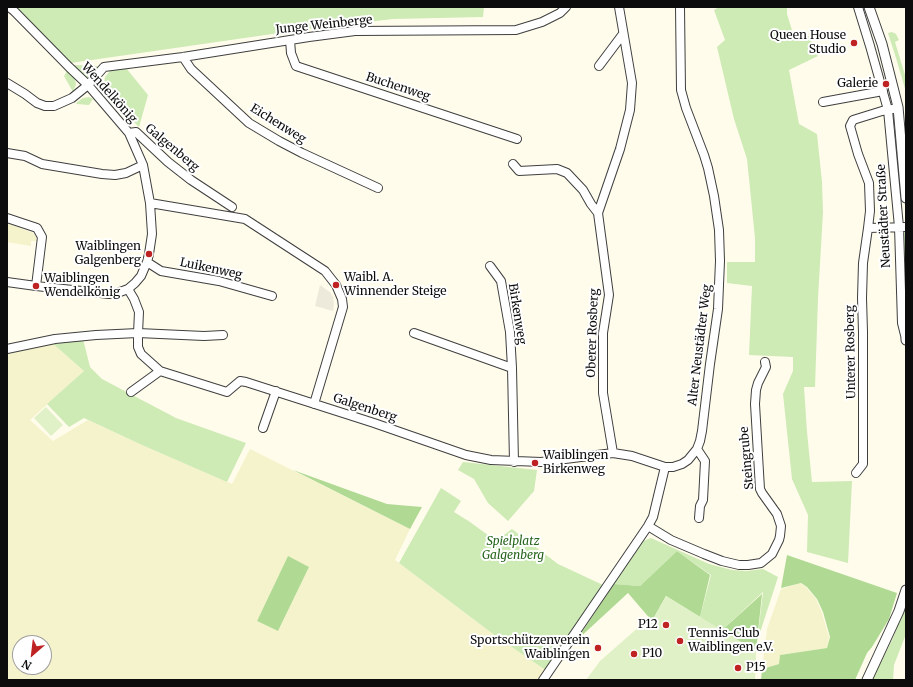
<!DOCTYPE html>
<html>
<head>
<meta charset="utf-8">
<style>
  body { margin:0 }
  #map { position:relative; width:913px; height:687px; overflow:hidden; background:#fffceb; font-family:Merriweather,serif }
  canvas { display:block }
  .frame { position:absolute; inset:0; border:8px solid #0c0c0c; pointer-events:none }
  .north { position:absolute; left:12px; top:635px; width:40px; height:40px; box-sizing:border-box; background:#fff; border:1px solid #9e9e9e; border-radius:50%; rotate:208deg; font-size:11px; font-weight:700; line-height:16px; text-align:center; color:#0c0c0c }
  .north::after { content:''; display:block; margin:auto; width:14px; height:18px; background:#be2222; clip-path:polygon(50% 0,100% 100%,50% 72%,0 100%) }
</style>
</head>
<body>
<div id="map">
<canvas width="913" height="687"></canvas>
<div class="frame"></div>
<div class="north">N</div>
</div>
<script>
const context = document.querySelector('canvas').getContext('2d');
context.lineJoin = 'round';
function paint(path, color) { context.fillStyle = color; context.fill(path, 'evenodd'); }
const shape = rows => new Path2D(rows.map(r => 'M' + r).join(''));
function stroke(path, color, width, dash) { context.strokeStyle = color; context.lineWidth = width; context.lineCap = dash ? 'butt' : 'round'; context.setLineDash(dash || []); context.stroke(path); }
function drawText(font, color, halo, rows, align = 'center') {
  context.font = font + ' Merriweather,serif'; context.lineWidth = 4; context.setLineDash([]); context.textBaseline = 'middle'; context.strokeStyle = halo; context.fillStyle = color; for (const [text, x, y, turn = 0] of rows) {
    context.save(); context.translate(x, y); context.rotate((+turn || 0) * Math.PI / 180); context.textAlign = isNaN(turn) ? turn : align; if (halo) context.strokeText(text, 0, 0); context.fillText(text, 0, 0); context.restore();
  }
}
const farmland = shape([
  [7,223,33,233,36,237,37,241,31,241,31,246,7,242],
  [51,342,84,371,30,420,53,441,88,420,142,445,232,484,250,449,410,529,395,560,497,637,547,671,541,680,7,680,7,351],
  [288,557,309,567,278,631,257,621],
  [20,643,44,643,44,667,20,667],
  [800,583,806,587,816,599,822,613,829,637,827,648,780,655,779,664,762,669,767,629,781,589]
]);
const green = shape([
  [15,7,484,7,483,17,393,19,300,30,71,63],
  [719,7,787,7,787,14,795,40,809,36,818,56,789,70,799,124,817,134,822,182,823,212,818,298,815,387,804,387,807,432,812,482,852,481,848,563,807,552,808,515,792,479,783,394,793,371,793,357,749,355,752,286,727,283,727,262,755,262,755,238,747,159,734,119,717,47,725,40,714,10],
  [892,32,896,34,899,40,895,42,905,75,906,81,906,92,896,58,888,33],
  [73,65,76,65,97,66,99,68,91,76,87,77,82,75],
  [126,68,148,95,139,127,104,93,104,84,105,77,110,71],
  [67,71,73,76,75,80,76,84,73,92,64,76],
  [89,97,93,99,89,105,77,104,76,103,83,98],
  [903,229,905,229,906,265,906,282,904,283],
  [83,339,90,367,102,379,176,418,246,443,227,482,142,445,84,418,69,427,47,404,84,371,51,342],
  [463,462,537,470,534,491,508,521,488,503,474,479,458,470],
  [441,488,461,501,454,512,470,522,496,541,512,529,558,564,603,585,547,671,497,637,399,563],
  [651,538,709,564,732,570,747,571,763,569,778,577,757,642,763,592,721,631,700,617,711,575,677,551,640,586,614,584,643,541],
  [906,601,906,634,894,665,893,680,872,680,893,638]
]);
const forest = shape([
  [293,470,387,504,422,507,410,529],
  [677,551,710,575,700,617,666,596,652,621,628,593,576,641,614,584,640,586],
  [787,555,897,593,889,619,872,647,867,653,855,680,761,680,762,669,779,664,780,655,827,648,830,637,823,612,817,599,807,587,801,583,781,588],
  [288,556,309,567,278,631,257,621],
  [762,594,756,651,721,631]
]);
const pitch = shape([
  [46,407,63,425,51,436,34,418],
  [666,596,756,651,756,666,755,680,586,680,600,661,649,618,652,621]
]);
const plaza = shape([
  [320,285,331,293,333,297,334,305,333,311,315,306]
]);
const pier = shape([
  [897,7,903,7,906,11,906,12,901,18,893,10]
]);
const minor = shape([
  [858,7,870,46,888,110,899,227,902,323,906,339],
  [290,40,291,53,296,66,517,139],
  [183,57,191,69,249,123,279,141,302,153,378,188],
  [599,66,623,34],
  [7,83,25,94,37,103,45,106,54,106,72,98,88,85,104,67,183,57,309,37,355,31,516,30,542,22,560,13,566,7],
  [823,102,883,91],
  [129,133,136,132,168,162,191,180,232,207],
  [7,153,25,156,42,164,102,174,115,175,126,173,143,165],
  [513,164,519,171,557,169,567,173,583,190,591,204,598,213],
  [150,203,245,219,325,271,336,285,342,299,343,307,314,404],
  [7,218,37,228,42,237,36,286],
  [868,228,870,211,869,183,858,154,850,126,853,120,882,111,898,108],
  [147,262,161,271,219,281,272,296],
  [490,266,501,281,510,332,512,368,514,462],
  [7,282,36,286,109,294,120,292,128,289,135,283,141,276,147,262,149,254,152,234,150,203,143,165,129,133,88,85,69,67,14,11,9,7],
  [128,289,134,299,139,312,138,333,138,347,141,354,160,371,227,392,240,381,246,382,374,423,466,455,491,460,541,462,613,453,632,456,665,467,673,467,682,464,688,460,697,449,700,441,702,431,710,364,718,309,720,261,719,230,714,196,708,168,704,155,686,108,681,90,680,7],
  [414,333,512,368],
  [7,349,55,339,96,335,138,333,204,336,223,335],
  [131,392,160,371],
  [263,428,276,391],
  [697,449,705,461,703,500,700,506,699,518],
  [613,453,603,393,603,333,609,295,598,213,620,149,630,110,632,83,619,7],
  [856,473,863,464,863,332,862,298,863,263,868,228,906,227],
  [648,526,671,540,704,554,722,561,739,565,748,565,761,563,772,554,779,540,780,536,781,526,777,514,762,493,760,489,755,404,756,390,758,383,766,367,765,362],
  [543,680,648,526,653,517,665,467]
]);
const tertiary = shape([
  [869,7,882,44,898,107,906,198],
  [906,339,906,340],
  [867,680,899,611,906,590]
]);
const markers = [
  [854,43,4,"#be2222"],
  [886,84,4,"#be2222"],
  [149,254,4,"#be2222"],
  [336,285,4,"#be2222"],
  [36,286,4,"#be2222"],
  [535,463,4,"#be2222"],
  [666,625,4,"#be2222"],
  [680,641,4,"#be2222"],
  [598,648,4,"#be2222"],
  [634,654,4,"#be2222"],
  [738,668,4,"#be2222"]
];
const streetNames = [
  ["Junge Weinberge",324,25,-6],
  ["Buchenweg",398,87,18],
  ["Wendelkönig",109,93,48],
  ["Eichenweg",278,124,32],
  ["Galgenberg",172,148,40],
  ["Neustädter Straße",884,216,-93],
  ["Luikenweg",211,269,12],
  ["Birkenweg",517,314,81],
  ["Oberer Rosberg",593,333,-88],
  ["Alter Neustädter Weg",700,345,-83],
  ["Unterer Rosberg",851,352,-91],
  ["Galgenberg",365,408,18],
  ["Steingrube",747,458,-95]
];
const poiNames = [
  ["Queen House",846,36,"right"],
  ["Studio",846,50,"right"],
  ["Galerie",878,84,"right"],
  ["Waiblingen",141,247,"right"],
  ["Galgenberg",141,261,"right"],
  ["Waibl. A.",344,278],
  ["Winnender Steige",344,292],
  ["Waiblingen",44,279],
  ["Wendelkönig",44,293],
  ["Waiblingen",543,456],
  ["Birkenweg",543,470],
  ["P12",658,625,"right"],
  ["Tennis-Club",688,634],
  ["Waiblingen e.V.",688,648],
  ["Sportschützenverein",590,641,"right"],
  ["Waiblingen",590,655,"right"],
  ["P10",642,654],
  ["P15",746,668]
];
const parkNames = [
  ["Spielplatz",513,542],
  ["Galgenberg",513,556]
];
paint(farmland, '#f5f3cb');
paint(green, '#ceeab5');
paint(forest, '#b0da94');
paint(pitch, '#e0f1c7');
paint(plaza, '#eeeadb');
paint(pier, '#fffceb');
stroke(minor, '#3f3f3f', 10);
stroke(tertiary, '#3f3f3f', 11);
stroke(minor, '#fff', 8);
stroke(tertiary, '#fff', 9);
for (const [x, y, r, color] of markers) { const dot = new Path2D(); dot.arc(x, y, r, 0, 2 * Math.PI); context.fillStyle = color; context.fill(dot); stroke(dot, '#fff', 1.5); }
drawText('12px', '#0c0c0c', '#fff', streetNames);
drawText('12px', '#0c0c0c', '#fff', poiNames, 'left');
drawText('italic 12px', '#27651c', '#fff', parkNames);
</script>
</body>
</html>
